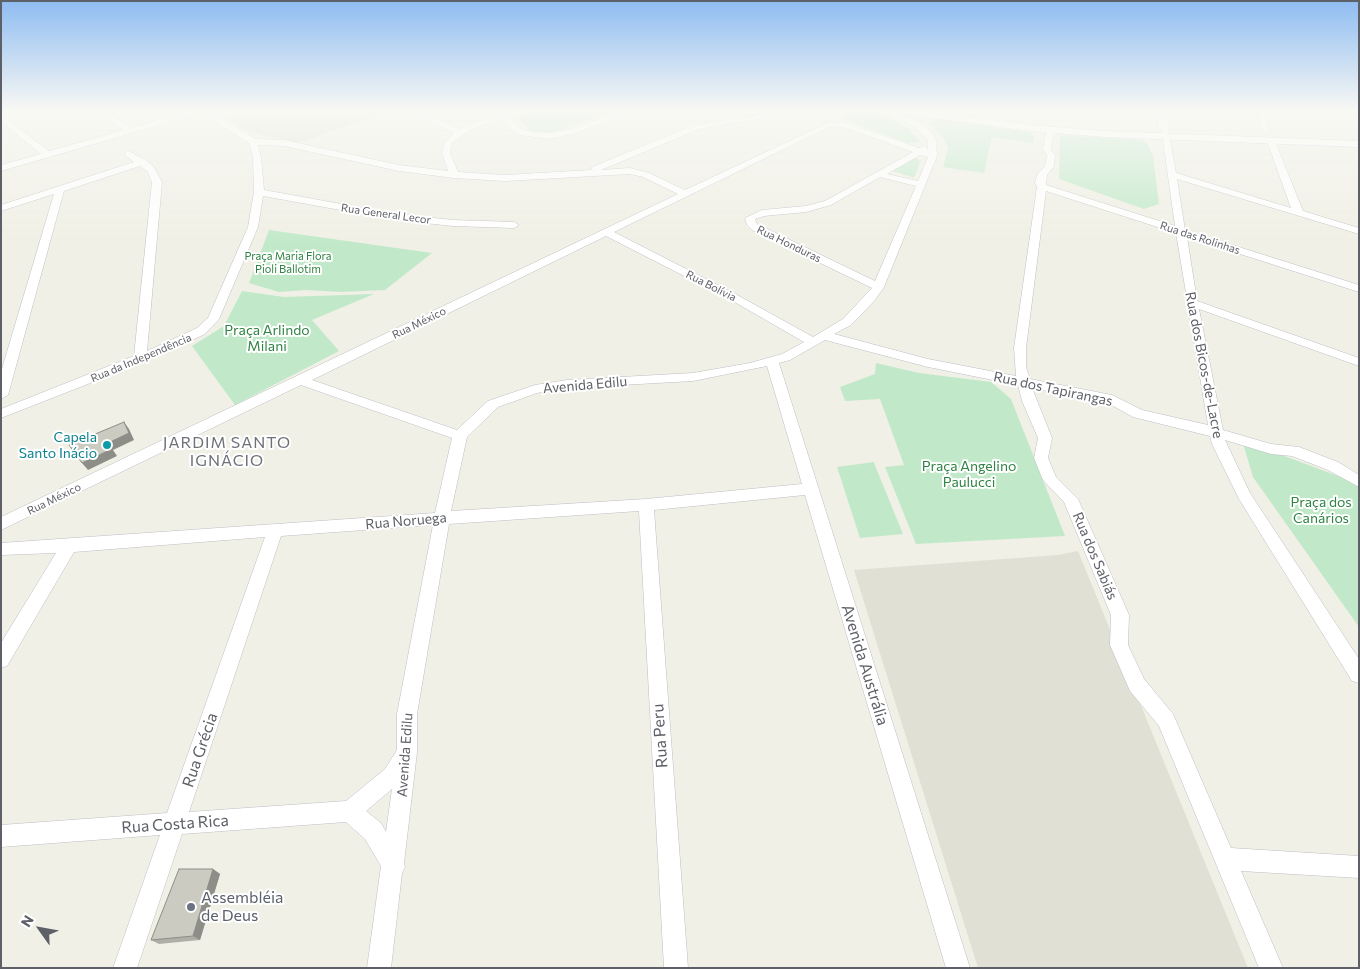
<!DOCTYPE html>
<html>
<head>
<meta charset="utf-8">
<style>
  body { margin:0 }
  #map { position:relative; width:1360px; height:969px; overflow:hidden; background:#f0f0e6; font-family:Commissioner,sans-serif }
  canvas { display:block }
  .frame { position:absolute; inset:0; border:2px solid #5d6067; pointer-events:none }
  .north { position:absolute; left:15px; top:904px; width:50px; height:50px; -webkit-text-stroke:4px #fff; paint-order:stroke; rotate:302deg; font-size:14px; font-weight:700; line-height:20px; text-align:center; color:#5d6067 }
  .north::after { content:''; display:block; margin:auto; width:18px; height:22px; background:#5d6067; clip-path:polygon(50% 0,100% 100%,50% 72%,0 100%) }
</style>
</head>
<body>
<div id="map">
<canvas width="1360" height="969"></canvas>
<div class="frame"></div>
<div class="north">N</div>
</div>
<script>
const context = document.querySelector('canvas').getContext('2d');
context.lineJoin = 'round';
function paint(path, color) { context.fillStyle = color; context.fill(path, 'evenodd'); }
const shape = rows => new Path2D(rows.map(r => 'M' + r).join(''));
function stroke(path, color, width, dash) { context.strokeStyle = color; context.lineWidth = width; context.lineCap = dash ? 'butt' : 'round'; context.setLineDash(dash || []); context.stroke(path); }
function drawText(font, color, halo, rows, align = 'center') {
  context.font = font + ' Commissioner,sans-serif'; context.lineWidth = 4; context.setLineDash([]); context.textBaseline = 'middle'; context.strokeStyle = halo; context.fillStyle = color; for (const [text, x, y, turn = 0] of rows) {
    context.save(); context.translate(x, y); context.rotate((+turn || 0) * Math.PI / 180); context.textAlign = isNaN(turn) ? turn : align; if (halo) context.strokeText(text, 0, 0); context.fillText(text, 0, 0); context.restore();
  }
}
const education = shape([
  [264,109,393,109,299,143,248,132,228,119],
  [1078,551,1248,968,978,968,854,570,1058,555]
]);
const green = shape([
  [535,109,599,109,609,112,559,131,544,133,530,131,517,118],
  [851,109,868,110,890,118,908,128,921,142,908,143,840,118],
  [939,119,1030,132,1034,135,1033,143,992,137,984,173,943,167,948,148,943,138,928,124,929,122],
  [1062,135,1142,140,1147,143,1153,156,1159,204,1144,209,1059,179,1060,137],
  [914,157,921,161,914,178,890,170],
  [269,230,432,253,385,290,341,292,305,290,279,292,249,283],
  [242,291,284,297,374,294,312,320,339,351,235,405,192,346,224,326],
  [876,363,919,373,991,382,1011,399,1065,536,916,544,885,467,904,465,880,399,845,401,840,387,875,374],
  [1242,440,1359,484,1359,627,1253,477],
  [874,462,874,463,903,534,860,538,837,467]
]);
const minor = shape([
  [93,109,102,109,132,128,196,109,209,109,208,110,255,139,284,140,399,165,448,171,442,153,444,143,454,133,405,109,415,109,460,129,500,113,516,109,526,109,509,116,518,127,526,131,548,133,572,129,627,109,637,109,577,133,548,139,521,135,512,131,502,119,470,130,452,143,450,153,458,172,505,175,591,170,592,167,694,125,762,115,762,119,759,119,699,129,601,170,630,168,649,173,685,190,828,123,847,123,919,148,924,146,928,149,928,140,916,128,881,109,890,109,922,124,932,133,936,140,937,156,884,287,875,300,851,325,834,334,928,359,1016,376,1014,348,1037,187,1035,183,1037,175,1045,166,1047,155,1043,149,1047,128,1054,130,1051,149,1055,155,1054,166,1047,175,1046,185,1175,226,1161,126,1168,128,1176,173,1291,208,1267,141,1274,139,1303,211,1359,228,1359,234,1177,179,1185,230,1359,285,1359,292,1187,237,1197,301,1359,358,1359,366,1199,309,1223,430,1271,444,1299,447,1338,462,1359,475,1359,487,1328,470,1292,456,1271,454,1225,440,1250,493,1359,659,1359,683,1352,681,1239,499,1212,444,1210,436,1133,417,1108,403,1032,388,1052,438,1048,458,1056,477,1078,499,1129,615,1128,645,1144,679,1173,714,1231,848,1359,856,1359,878,1241,871,1283,968,1259,968,1159,726,1130,691,1110,645,1111,615,1064,502,1043,480,1034,458,1038,438,1022,401,1018,385,928,367,825,340,790,360,779,363,970,968,946,968,805,495,654,510,688,968,664,968,639,511,449,524,417,714,417,752,404,863,405,867,402,873,391,968,367,968,381,866,365,839,346,822,182,834,137,968,113,968,160,835,1,847,1,825,167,813,265,537,74,552,7,666,1,668,1,643,56,553,1,555,1,543,435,513,452,438,301,385,1,530,1,517,678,194,643,177,630,174,505,181,454,178,399,171,284,146,258,145,261,157,264,190,396,214,453,220,514,222,519,225,514,228,453,226,396,220,263,196,258,227,219,319,205,334,144,362,1,418,1,409,134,356,152,182,147,171,140,166,64,191,8,395,1,399,1,372,54,194,1,211,1,205,134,162,124,154,128,151,146,160,154,167,162,182,147,351,197,328,208,318,248,227,254,192,253,157,249,143,201,113,1,171,1,165,41,154,1,121,1,115,49,151,124,130,93,109],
  [829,127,843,127,913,152,825,201,806,206,762,210,745,218,747,225,752,230,872,288,843,319,813,337,739,296,614,232,829,127],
  [920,155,928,157,918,181,887,174,920,155],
  [880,177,916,186,875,281,757,224,755,219,764,216,806,212,831,205,880,177],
  [1046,191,1176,233,1208,425,1142,410,1112,395,1030,379,1026,367,1026,348,1046,191],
  [606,236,731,300,804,342,782,354,750,363,693,373,567,380,535,385,488,401,457,430,312,380,606,236],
  [767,366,802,484,646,499,451,511,467,437,498,407,537,393,567,388,693,381,767,366],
  [433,525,397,714,397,750,385,769,346,801,189,812,281,536,433,525],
  [392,789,386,832,381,823,366,811,392,789],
  [1255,109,1263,109,1270,133,1263,131,1255,109],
  [1353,109,1359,109,1359,113,1356,113,1353,109]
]);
const tertiary = shape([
  [881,109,905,109,1031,125,1105,131,1359,141,1359,147,1105,137,1031,131,886,112,881,109],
  [1155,109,1165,109,1169,128,1168,130,1164,131,1159,128,1155,109]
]);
const wall = shape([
  [213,869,220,874,200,940,159,944,151,940]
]);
const shadedWall = shape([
  [124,422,129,429,134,440,113,450,117,456,88,470,82,463],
  [213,869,220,874,200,940,193,936]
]);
const building = shape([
  [124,422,129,433,106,444,112,449,82,463,69,445,124,422],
  [179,869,213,869,193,936,151,940,179,869]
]);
const markers = [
  [107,445,5,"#0f9aa8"],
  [191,907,5,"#6b7280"]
];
const farStreetnames = [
  ["Rua General Lecor",386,214,8],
  ["Rua das Rolinhas",1200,238,18],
  ["Rua Honduras",789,244,26],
  ["Rua Bolívia",711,286,27],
  ["Rua México",419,323,-26],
  ["Rua da Independência",141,358,-23],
  ["Rua México",54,499,-26]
];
const farParknames = [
  ["Praça Maria Flora",288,256],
  ["Pioli Ballotim",288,269]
];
const parkNames = [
  ["Praça Arlindo",267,330],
  ["Milani",267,346],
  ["Praça Angelino",969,466],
  ["Paulucci",969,482],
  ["Praça dos",1321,502],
  ["Canários",1321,518]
];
const streetNames = [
  ["Rua dos Bicos-de-Lacre",1204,365,79],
  ["Avenida Edilu",585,385,-5],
  ["Rua dos Tapirangas",1053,389,12],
  ["Rua Noruega",406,521,-5],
  ["Rua dos Sabiás",1095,556,67],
  ["Avenida Edilu",405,755,-86]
];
const cultureNames = [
  ["Capela",97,437],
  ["Santo Inácio",97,453]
];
const quarterNames = [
  ["JARDIM SANTO",227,443],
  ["IGNÁCIO",227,461]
];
const nearStreetnames = [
  ["Avenida Austrália",865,665,73],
  ["Rua Peru",660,736,-94],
  ["Rua Grécia",200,750,-71],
  ["Rua Costa Rica",175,824,-4]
];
const nearWorshipnames = [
  ["Assembléia",201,898],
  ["de Deus",201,916]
];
paint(education, '#e1e0d4');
paint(green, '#c1e9c9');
stroke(minor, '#bdbec5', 1);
stroke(tertiary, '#bdbec5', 1);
paint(minor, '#fff');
paint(tertiary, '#fff');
paint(wall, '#afafa7');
paint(shadedWall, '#8e8e88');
paint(building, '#cbcbc2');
stroke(building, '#8e8e88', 1);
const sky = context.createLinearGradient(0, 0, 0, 244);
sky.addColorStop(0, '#8ebcf1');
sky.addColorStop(0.45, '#f8f8f4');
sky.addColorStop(1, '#f8f8f400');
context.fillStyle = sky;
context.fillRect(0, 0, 1360, 244);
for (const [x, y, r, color] of markers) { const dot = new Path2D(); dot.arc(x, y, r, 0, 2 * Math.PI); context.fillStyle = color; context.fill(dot); stroke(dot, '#fff', 2); }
drawText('11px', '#5d6067', '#fff', farStreetnames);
drawText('11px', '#308344', '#fff', farParknames);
drawText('14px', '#308344', '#fff', parkNames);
drawText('14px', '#5d6067', '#fff', streetNames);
drawText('14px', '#0d838f', '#fff', cultureNames, 'right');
context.letterSpacing = '1px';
drawText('16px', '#6e7179', '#fff', quarterNames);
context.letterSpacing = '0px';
drawText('16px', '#5d6067', '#fff', nearStreetnames);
drawText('16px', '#5b616d', '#fff', nearWorshipnames, 'left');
</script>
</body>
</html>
